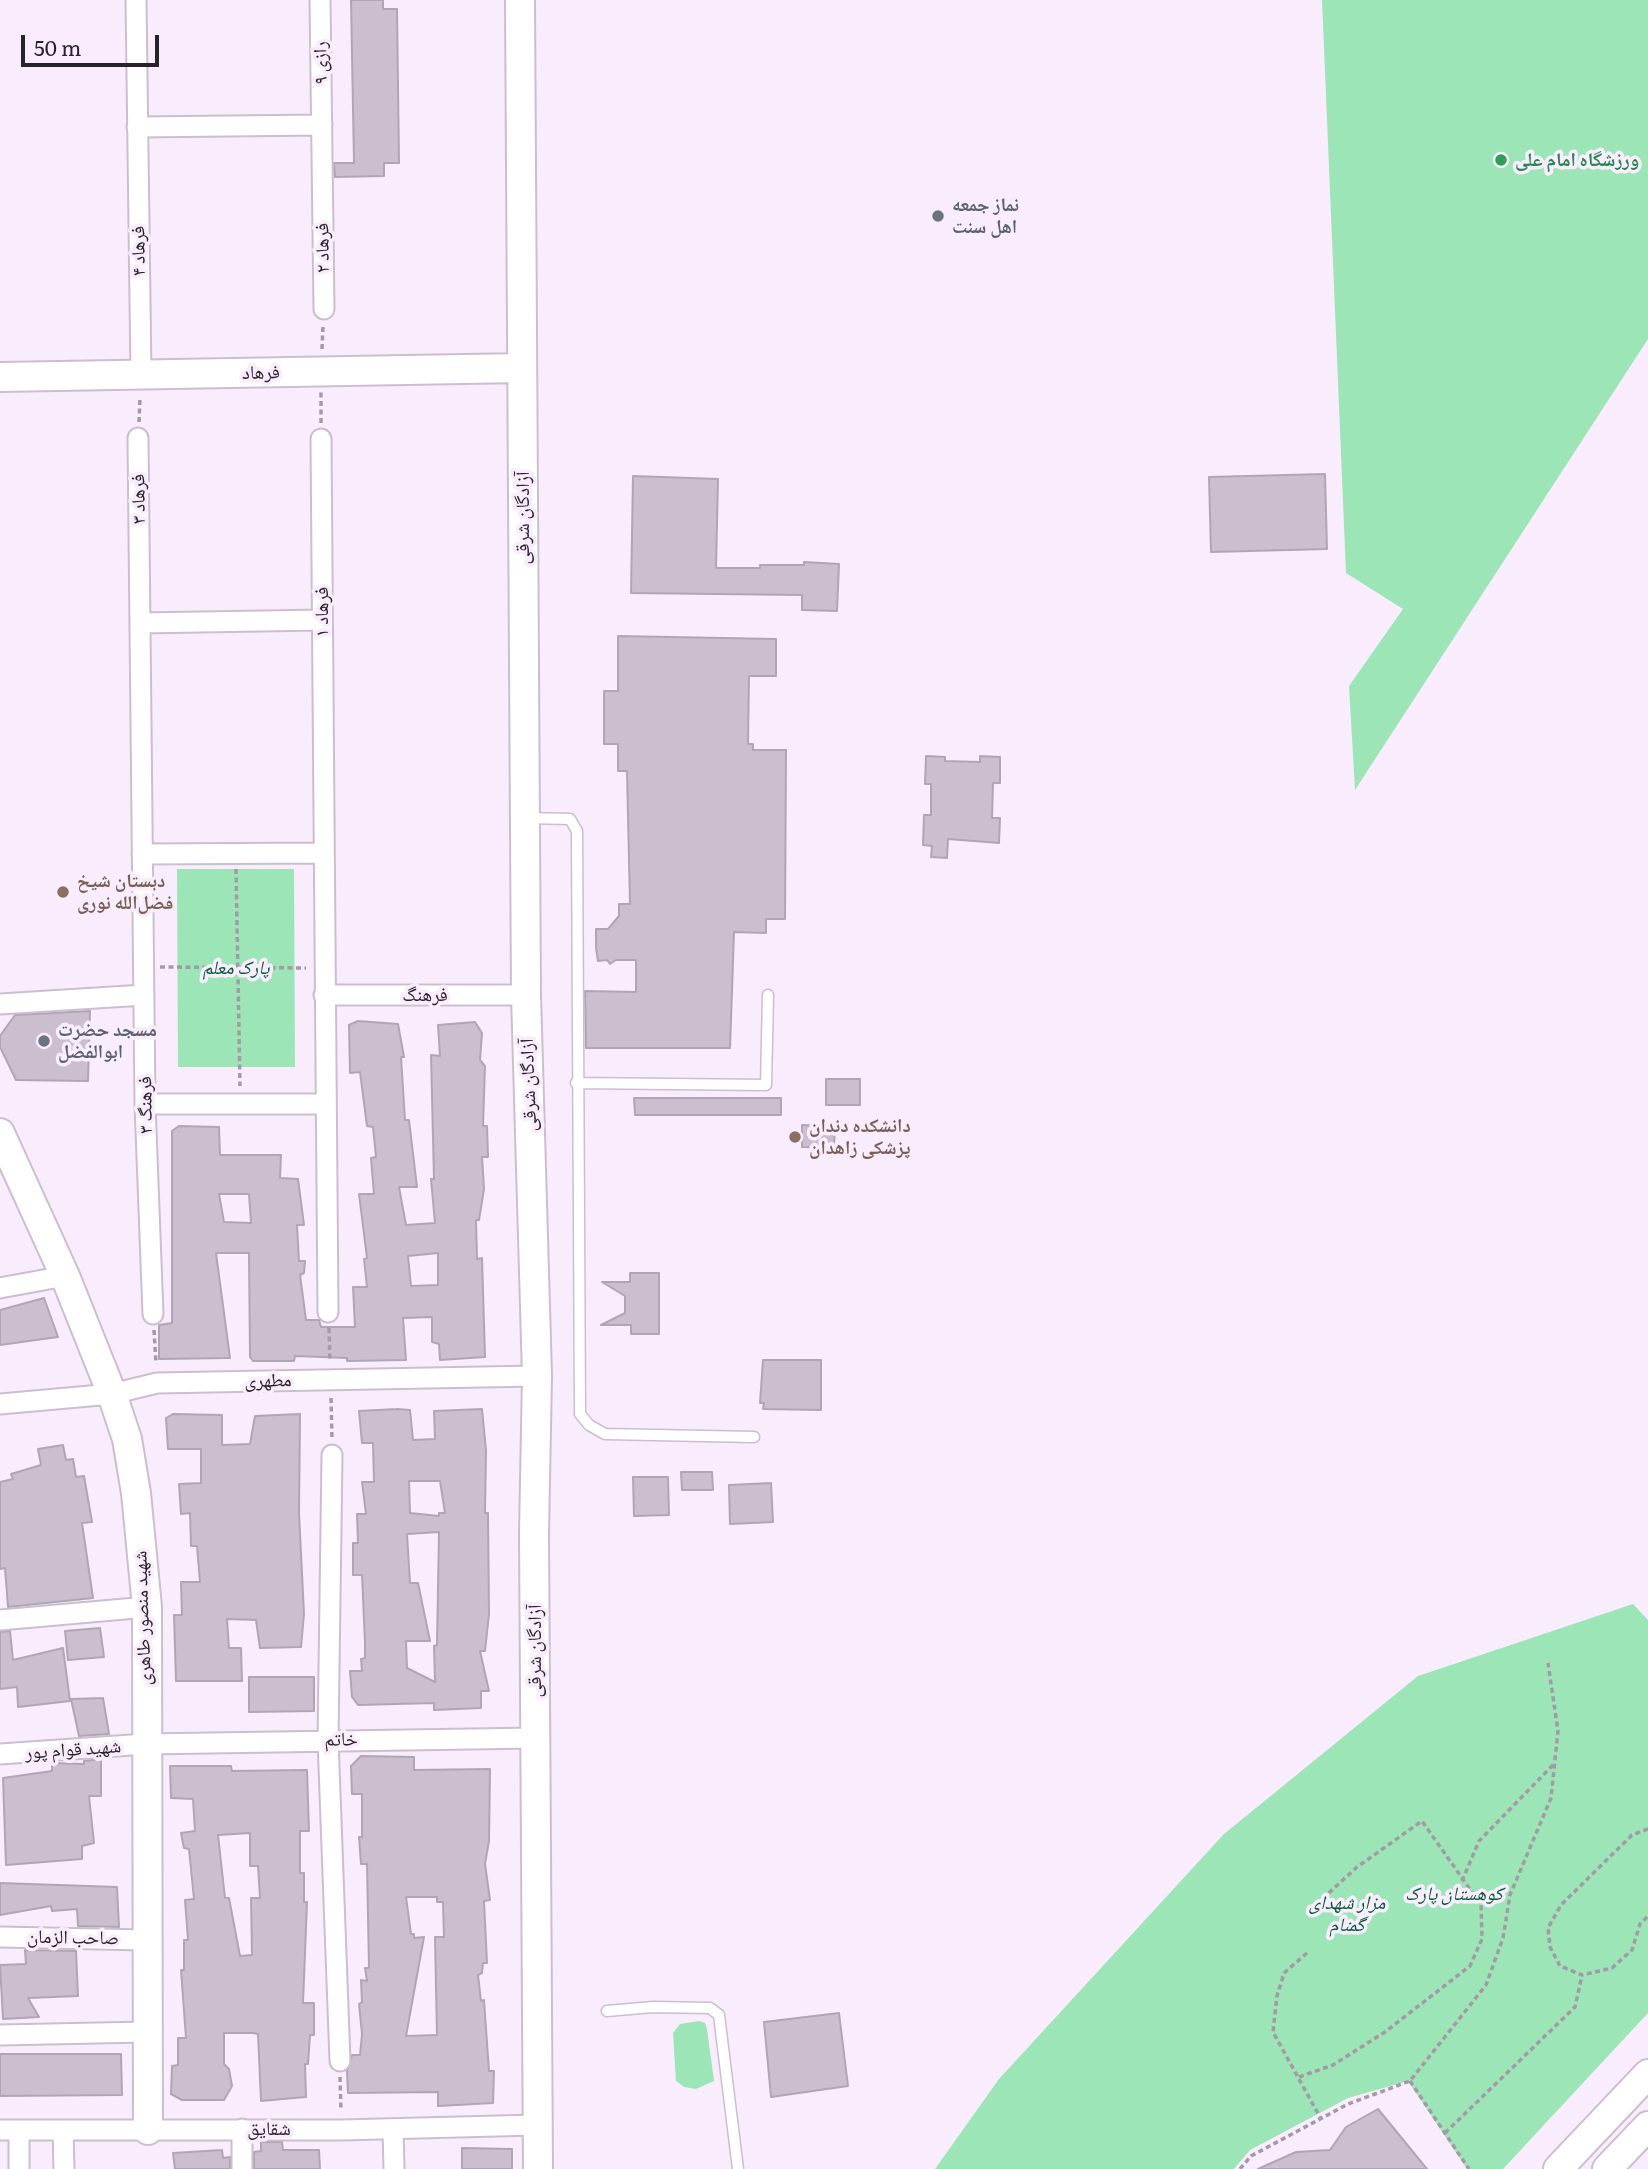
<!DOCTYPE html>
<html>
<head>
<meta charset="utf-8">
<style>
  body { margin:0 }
  #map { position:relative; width:1648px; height:2169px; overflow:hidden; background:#f9edfd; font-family:Literata,serif }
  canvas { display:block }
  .scale { position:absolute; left:21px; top:35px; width:138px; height:32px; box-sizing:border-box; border:4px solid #282329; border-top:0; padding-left:9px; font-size:21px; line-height:24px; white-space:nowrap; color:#282329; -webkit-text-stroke:5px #f9edfd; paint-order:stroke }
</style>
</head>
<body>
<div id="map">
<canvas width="1648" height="2169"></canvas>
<div class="scale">50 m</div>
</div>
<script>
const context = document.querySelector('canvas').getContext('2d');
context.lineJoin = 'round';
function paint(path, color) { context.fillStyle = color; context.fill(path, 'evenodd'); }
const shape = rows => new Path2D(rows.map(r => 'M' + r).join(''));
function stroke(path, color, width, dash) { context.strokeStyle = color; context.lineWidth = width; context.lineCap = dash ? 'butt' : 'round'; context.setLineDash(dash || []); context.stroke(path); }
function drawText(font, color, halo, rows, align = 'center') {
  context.font = font + ' Literata,"Noto Naskh Arabic",serif'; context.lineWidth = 7; context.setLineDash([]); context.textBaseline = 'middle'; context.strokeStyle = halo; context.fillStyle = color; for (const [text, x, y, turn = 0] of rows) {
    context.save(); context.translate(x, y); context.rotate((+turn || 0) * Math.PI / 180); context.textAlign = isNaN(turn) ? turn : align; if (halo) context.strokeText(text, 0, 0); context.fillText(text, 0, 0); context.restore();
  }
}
const green = shape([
  [1322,0,1648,0,1648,339,1355,790,1349,686,1403,609,1346,573],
  [177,869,294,869,295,1067,178,1067],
  [1633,1604,1648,1620,1648,2013,1503,2169,1467,2169,1408,2081,1348,2098,1250,2150,1234,2169,935,2169,999,2079,1224,1834,1418,1676],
  [699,2021,705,2023,707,2029,714,2081,696,2089,684,2087,676,2081,673,2033,680,2024]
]);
const building = shape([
  [351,0,383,0,383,9,397,9,399,163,384,163,384,176,335,177,334,163,354,163,351,0],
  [1325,474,1327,549,1211,552,1209,477,1325,474],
  [633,476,718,479,716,568,760,568,760,565,804,565,804,562,839,564,837,611,802,610,802,595,631,593,633,476],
  [618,636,776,639,776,676,749,676,748,744,753,744,753,750,786,750,785,919,766,919,766,933,734,932,730,1048,586,1048,585,991,636,992,636,960,616,960,610,964,607,960,598,961,596,948,596,929,608,929,619,916,619,904,630,904,627,771,618,771,618,744,604,744,604,691,618,691,618,636],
  [926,756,945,757,945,761,980,762,980,756,1000,757,1000,783,993,783,992,818,1000,818,999,843,948,839,947,858,931,857,932,846,923,845,924,815,931,815,931,784,925,784,926,756],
  [90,1011,88,1081,16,1080,0,1047,0,1036,15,1015,90,1011],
  [358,1021,398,1024,404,1057,401,1057,405,1120,409,1120,417,1187,399,1187,406,1225,435,1223,431,1179,434,1179,431,1055,440,1056,438,1025,475,1022,482,1033,480,1060,485,1066,483,1126,487,1126,488,1157,482,1157,484,1189,479,1220,476,1220,477,1259,482,1258,485,1357,440,1360,439,1344,432,1342,432,1317,403,1318,406,1360,347,1361,347,1358,295,1356,294,1361,253,1361,250,1357,249,1253,216,1253,230,1358,159,1359,159,1325,172,1323,172,1131,179,1126,219,1127,220,1155,281,1155,280,1178,298,1179,304,1225,297,1225,299,1261,305,1261,304,1273,300,1275,306,1320,319,1320,321,1327,355,1327,353,1287,367,1287,364,1259,367,1258,359,1194,374,1194,371,1158,376,1157,373,1127,367,1126,360,1072,350,1073,349,1025,358,1021],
  [219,1194,249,1194,251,1223,224,1222,219,1194],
  [438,1253,438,1285,411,1286,408,1256,438,1253],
  [826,1079,860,1079,860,1105,826,1105,826,1079],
  [634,1098,781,1098,781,1115,635,1115,634,1098],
  [802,1125,835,1126,834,1148,802,1147,802,1125],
  [630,1273,659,1273,659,1334,631,1334,631,1325,601,1325,625,1313,625,1296,602,1282,630,1282,630,1273],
  [44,1298,58,1337,0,1345,0,1310,44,1298],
  [763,1360,821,1360,821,1410,763,1409,764,1403,760,1403,763,1360],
  [397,1409,410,1410,413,1440,435,1439,434,1411,482,1409,486,1450,485,1513,488,1513,489,1614,485,1651,480,1651,489,1691,481,1691,481,1708,434,1710,434,1703,358,1705,352,1697,350,1671,362,1671,361,1659,365,1658,365,1643,362,1575,353,1575,353,1543,358,1543,357,1514,366,1514,362,1482,374,1482,373,1443,362,1443,359,1411,397,1409],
  [409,1481,440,1481,445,1513,439,1513,439,1516,410,1513,409,1481],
  [439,1532,437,1645,434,1646,435,1682,407,1668,406,1641,430,1641,418,1583,410,1583,407,1534,439,1532],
  [173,1414,222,1415,222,1445,250,1444,255,1416,300,1414,299,1513,304,1614,301,1647,260,1648,256,1620,227,1619,229,1648,241,1648,242,1681,176,1681,174,1615,182,1615,181,1582,200,1582,197,1546,191,1546,190,1513,181,1514,179,1484,201,1483,201,1449,168,1449,166,1418,173,1414],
  [63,1445,66,1460,73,1459,76,1477,84,1476,92,1522,82,1523,93,1598,8,1607,5,1568,0,1569,0,1482,13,1479,11,1474,41,1465,38,1449,63,1445],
  [681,1472,712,1472,713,1490,682,1490,681,1472],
  [633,1477,668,1477,669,1515,634,1516,633,1477],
  [771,1483,773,1522,730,1524,729,1485,771,1483],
  [100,1628,104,1657,68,1660,65,1631,100,1628],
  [10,1631,13,1660,63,1648,70,1701,18,1707,17,1687,0,1689,0,1632,10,1631],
  [249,1677,314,1677,314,1711,249,1712,249,1677],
  [103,1698,109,1734,79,1736,71,1699,103,1698],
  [361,1756,414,1757,414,1770,490,1769,489,1841,485,1864,490,1900,484,1901,487,1963,483,1963,482,1973,478,1975,481,2001,484,2000,489,2071,494,2071,493,2103,438,2106,438,2092,348,2093,347,2071,352,2055,360,2055,362,2034,359,2004,362,2002,361,1980,367,1981,365,1968,369,1968,367,1864,361,1864,359,1837,362,1837,362,1794,352,1794,351,1766,361,1756],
  [406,1897,437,1897,437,1902,443,1902,444,1937,435,1937,437,2035,406,2036,424,1937,414,1938,414,1934,411,1934,406,1897],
  [101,1759,101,1796,89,1796,94,1843,82,1846,82,1859,6,1865,3,1778,52,1771,52,1763,84,1764,84,1761,101,1759],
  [170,1766,231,1766,232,1771,307,1770,309,1831,300,1831,300,1873,304,1873,304,1902,307,1902,303,2003,314,2003,314,2035,310,2035,308,2064,305,2064,306,2097,261,2101,258,2034,253,2033,224,2033,224,2064,229,2069,232,2086,224,2100,182,2100,171,2094,172,2066,178,2065,178,2038,186,2038,181,1970,184,1970,184,1940,188,1940,185,1900,194,1899,189,1849,184,1848,181,1833,195,1831,193,1799,171,1798,170,1766],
  [250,1833,250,1866,258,1866,260,1898,251,1898,252,1955,240,1956,229,1898,225,1898,218,1835,250,1833],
  [0,1883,117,1887,119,1927,78,1926,77,1909,52,1911,51,1906,0,1915,0,1883],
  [25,1950,76,1951,78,1996,28,1998,39,2017,3,2019,0,1965,26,1964,25,1950],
  [839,2013,848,2086,771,2097,764,2022,839,2013],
  [0,2054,121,2054,122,2095,0,2096,0,2054],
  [1378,2109,1427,2169,1258,2169,1296,2152,1330,2150,1346,2127,1378,2109],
  [261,2142,282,2142,283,2150,319,2150,320,2169,254,2169,254,2152,261,2151,261,2142],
  [462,2148,512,2149,512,2169,462,2169,462,2148],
  [222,2150,223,2158,230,2157,230,2169,175,2169,173,2153,222,2150]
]);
const path = shape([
  [322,349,323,326],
  [139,422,140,398],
  [321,423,321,392],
  [236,869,240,1086],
  [160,967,306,968],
  [329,1328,330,1362],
  [154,1330,156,1364],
  [331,1398,332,1439],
  [1648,1829,1632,1835,1561,1905,1548,1928,1550,1947,1560,1966,1582,1975,1612,1968,1632,1950,1640,1924,1648,1916],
  [1462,1881,1479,1841,1553,1765],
  [1307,1953,1284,1973,1277,1996,1273,2032,1321,2119],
  [340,2077,341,2111],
  [1299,2077,1333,2065,1385,2032,1470,1966,1482,1939,1481,1905,1422,1821,1357,1867,1318,1903],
  [1410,2081,1469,2169],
  [1445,2133,1575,2007,1582,1975],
  [1240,2169,1251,2156,1348,2104,1410,2081,1486,1985,1503,1938,1510,1895,1551,1798,1558,1731,1548,1663]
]);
const lane = shape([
  [525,818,570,819,577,831,580,1414,589,1425,605,1434,754,1437],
  [576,1083,766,1085,768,995],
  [607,2011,653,2007,710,2008,719,2015,738,2169]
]);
const street = shape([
  [136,0,141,375],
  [320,0,324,309],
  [137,127,322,125],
  [138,438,145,1104,153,1314],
  [321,439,328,1312],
  [140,623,322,620],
  [142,854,324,853],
  [324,995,526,995],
  [0,1004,144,995],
  [145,1104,325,1104],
  [0,1288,65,1276],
  [0,1404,112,1394,157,1383,537,1376],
  [332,1455,328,1740,340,2061],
  [0,1620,147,1607],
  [0,1754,146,1744,536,1738],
  [0,1937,146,1940],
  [0,2035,146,2032],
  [242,2129,242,2169],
  [393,2129,394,2169],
  [0,2130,341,2130,537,2125],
  [19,2130,19,2169],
  [63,2130,64,2169]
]);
const secondary = shape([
  [520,0,526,995,537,1376,534,1533,538,2169],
  [0,377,522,368],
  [0,1133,65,1276,112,1394,127,1439,136,1493,147,1607,148,2130],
  [1558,2169,1648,2074],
  [1607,2169,1648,2126]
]);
const markers = [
  [1501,160,7,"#2e9e5b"],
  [938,216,7,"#6b7280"],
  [63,892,7,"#8d6e63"],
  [44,1041,7,"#6b7280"],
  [795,1137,7,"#8d6e63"]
];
const streetNames = [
  ["رازی ۹",321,63,-91],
  ["فرهاد ۲",323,248,-91],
  ["فرهاد ۴",139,251,-91],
  ["فرهاد",261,373,-1],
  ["فرهاد ۳",139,499,-91],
  ["آزادگان شرقی",523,518,-90],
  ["فرهاد ۱",322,612,-90],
  ["فرهنگ",425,995],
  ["آزادگان شرقی",529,1085,-92],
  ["فرهنگ ۳",146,1105,-91],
  ["مطهری",268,1381,-1],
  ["شهید منصور طاهری",143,1618,-92],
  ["آزادگان شرقی",535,1651,-90],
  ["خاتم",341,1740,-1],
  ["شهید قوام پور",73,1750,-4],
  ["صاحب الزمان",73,1938,1],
  ["شقایق",269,2129]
];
const leisureNames = [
  ["ورزشگاه امام علی",1515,160]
];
const worshipNames = [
  ["نماز جمعه",952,205],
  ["اهل سنت",952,227],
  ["مسجد حضرت",58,1030],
  ["ابوالفضل",58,1052]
];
const educationNames = [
  ["دبستان شیخ",77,881],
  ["فضل‌الله نوری",77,903],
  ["دانشکده دندان",809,1126],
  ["پزشکی زاهدان",809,1148]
];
const parkNames = [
  ["پارک معلم",236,968],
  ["کوهستان پارک",1454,1894],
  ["مزار شهدای",1347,1903],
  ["گمنام",1347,1925]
];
paint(green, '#9ce5b6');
paint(building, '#cbbfcf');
stroke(building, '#b1a5b5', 2);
stroke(lane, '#cbbfcf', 13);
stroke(street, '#cbbfcf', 23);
stroke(secondary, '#cbbfcf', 32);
stroke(path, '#a39aa6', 3.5, [5, 3.5]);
stroke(lane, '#fff', 10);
stroke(street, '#fff', 19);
stroke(secondary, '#fff', 28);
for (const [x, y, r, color] of markers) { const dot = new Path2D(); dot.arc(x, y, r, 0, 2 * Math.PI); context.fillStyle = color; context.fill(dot); stroke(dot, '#f9edfd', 2.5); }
drawText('19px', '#282329', '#f9edfd', streetNames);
drawText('bold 19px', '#27864d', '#f9edfd', leisureNames, 'left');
drawText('bold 19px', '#5b616d', '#f9edfd', worshipNames, 'left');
drawText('bold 19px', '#785e54', '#f9edfd', educationNames, 'left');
drawText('italic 19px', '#025e35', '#f9edfd', parkNames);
</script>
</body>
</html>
